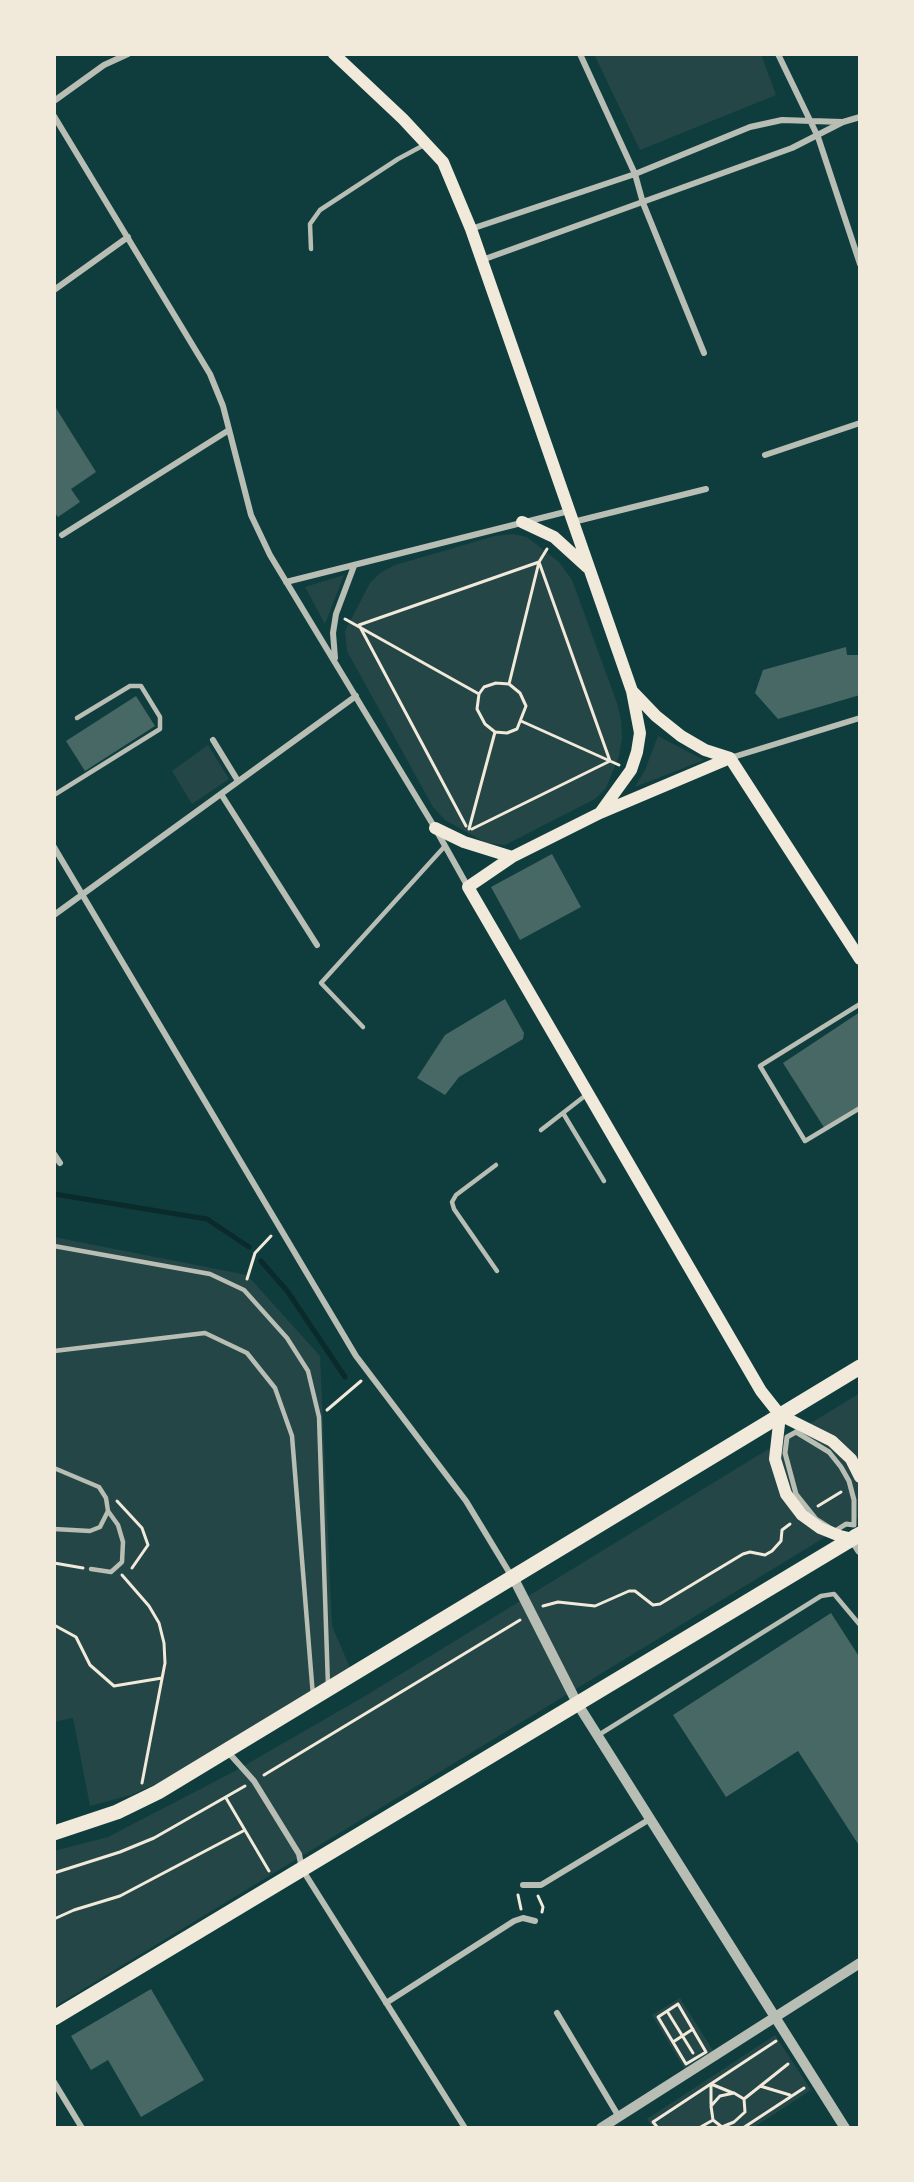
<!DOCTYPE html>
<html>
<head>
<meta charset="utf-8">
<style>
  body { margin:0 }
  #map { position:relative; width:914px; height:2182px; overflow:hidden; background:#0f3d3e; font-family:Figtree,sans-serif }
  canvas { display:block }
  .frame { position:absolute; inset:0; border:56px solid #f1e9da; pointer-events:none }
</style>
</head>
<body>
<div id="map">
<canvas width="914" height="2182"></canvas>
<div class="frame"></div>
</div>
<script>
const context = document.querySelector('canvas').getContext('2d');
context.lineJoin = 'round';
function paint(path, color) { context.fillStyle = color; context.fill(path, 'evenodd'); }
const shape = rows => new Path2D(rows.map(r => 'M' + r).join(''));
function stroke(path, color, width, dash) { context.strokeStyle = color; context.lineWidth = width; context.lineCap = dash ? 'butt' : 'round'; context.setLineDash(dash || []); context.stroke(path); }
const green = shape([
  [594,54,761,54,776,95,640,150],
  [512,534,527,537,559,562,572,580,617,703,621,720,622,738,619,756,606,788,595,799,505,845,486,843,445,820,433,807,347,651,345,631,370,583,380,573,395,565,495,536],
  [344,575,325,624,305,587],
  [658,736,704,760,635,787,645,770],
  [208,745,229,779,192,804,172,771],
  [54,1237,247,1275,320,1356,332,1626,351,1670,289,1704,174,1776,131,1795,90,1806,73,1718,54,1722],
  [860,1393,860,1516,845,1529,840,1528,54,2007,54,1851,108,1837,235,1771,365,1696],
  [680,1998,719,2060,699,2065,690,2078,652,2015],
  [775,2035,811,2090,753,2128,653,2128,647,2119]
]);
const stream = shape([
  [54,1194,207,1219,249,1247],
  [261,1261,288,1292,345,1377]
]);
const building = shape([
  [54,405,96,472,71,489,80,502,58,517,54,512],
  [846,647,847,655,860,655,860,695,778,719,755,693,763,670],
  [136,696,155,726,85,771,66,741],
  [552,854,581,907,520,940,491,887],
  [505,999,524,1033,523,1039,459,1077,445,1095,417,1078,445,1035],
  [860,1012,860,1107,825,1129,783,1063],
  [831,1613,860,1658,860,1847,798,1751,726,1797,673,1715],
  [151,1989,204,2080,141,2117,108,2060,91,2070,71,2036]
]);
const path = shape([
  [547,549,539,562,610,761,619,765],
  [345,619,479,694],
  [496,683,509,684,520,693,526,706,517,729,507,733,495,732,485,724,477,709,479,694,484,687,496,683],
  [521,721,610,761],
  [466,826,359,625,539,562,509,684],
  [469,829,495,732],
  [472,829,610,761],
  [247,1279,255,1253,271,1236],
  [327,1410,361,1381],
  [117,1501,142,1528,148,1545,132,1568],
  [818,1506,841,1492],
  [54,1563,83,1568],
  [122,1575,149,1606,159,1623,164,1643,165,1663,142,1783],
  [543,1606,558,1602,595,1606,629,1591,635,1591,653,1605,660,1604,743,1554,750,1552,765,1555,772,1551,781,1541,782,1530,790,1524],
  [54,1625,76,1637,90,1665,114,1686,162,1678],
  [264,1775,520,1620],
  [226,1798,269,1871],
  [54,1873,120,1852,154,1838,245,1786],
  [518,1895,521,1909],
  [538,1896,543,1907,542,1912],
  [54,1919,74,1910,120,1896,245,1830],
  [678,2004,706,2052,686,2064,658,2017,678,2004],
  [667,2011,693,2053],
  [673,2042,693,2029],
  [760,2086,790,2095],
  [734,2093,744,2099,745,2112,734,2122,722,2127,713,2120,711,2106,720,2096,734,2093],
  [744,2099,788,2064],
  [711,2104,711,2084,733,2093],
  [658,2128,653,2122,776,2041],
  [699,2128,713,2120],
  [743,2128,804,2088]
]);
const service = shape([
  [311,249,310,224,320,210,398,159,424,145],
  [54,795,160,729,160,717,141,686,130,686,77,718],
  [860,1004,760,1066,805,1141,860,1108],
  [363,1027,321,983,445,846],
  [563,1113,604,1181],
  [541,1130,586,1095],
  [496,1165,456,1195,452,1202,454,1209,497,1271],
  [54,1246,210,1274,244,1290,287,1338,308,1371,319,1417,328,1686],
  [54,1351,205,1333,247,1353,275,1388,292,1436,313,1696],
  [54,1468,99,1487,106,1498,108,1511,100,1527,90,1531,54,1529],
  [91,1569,111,1572,122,1562,123,1542,118,1525,108,1511],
  [597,1736,821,1596,834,1594,860,1625]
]);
const pedestrian = shape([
  [796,1432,829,1452,841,1467,849,1481,854,1500,854,1525,846,1524,835,1531,816,1519,796,1494,785,1453,787,1437,796,1432]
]);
const minor = shape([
  [580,54,635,174,643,203,704,353],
  [778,54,818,137,860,264],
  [54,101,104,65,128,54],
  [54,116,210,374,223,406,251,515,270,555,435,828,468,887],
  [471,229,635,174,750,127,782,120,842,122],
  [482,260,792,148,843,122,860,117],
  [54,290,128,237],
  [765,455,860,423],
  [573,522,706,489],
  [62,535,229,430],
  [286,582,569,511],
  [335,658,333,633,336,614,354,566],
  [213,740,238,781],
  [730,758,860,718],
  [221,794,317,945],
  [54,847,356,1356,466,1501,512,1577],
  [54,915,356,696],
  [54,1154,60,1163],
  [228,1752,254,1781,299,1854,302,1869,465,2128],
  [523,1885,541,1885,650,1819],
  [386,2003,514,1921,523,1918,535,1921],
  [557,2013,619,2117],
  [54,2082,82,2128]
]);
const tertiary = shape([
  [853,1539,860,1550],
  [513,1577,577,1703,845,2128],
  [601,2128,860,1963]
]);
const secondary = shape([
  [334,54,403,119,443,162,471,229,632,691,640,733,637,752,631,770,600,813],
  [522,522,554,537,587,567],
  [632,691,656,716,681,736,705,750,730,758],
  [730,758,600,813,512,857,468,887,761,1391,780,1415,775,1459,786,1494,802,1515,820,1528,840,1536,853,1539,855,1535],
  [730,758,860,959],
  [435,828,464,842,512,857],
  [780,1415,832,1441,851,1459,860,1477]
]);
const primary = shape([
  [54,1833,117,1812,158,1792,860,1367],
  [54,2018,860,1534]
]);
paint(green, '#244646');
stroke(stream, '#0a2a2b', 5);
paint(building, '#486865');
stroke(path, '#f1e9da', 3);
stroke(service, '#b8beb3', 4.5);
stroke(pedestrian, '#b8beb3', 5);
stroke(minor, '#b8beb3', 6);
stroke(tertiary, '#b8beb3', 10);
stroke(secondary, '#f1e9da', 12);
stroke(primary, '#f1e9da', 15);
</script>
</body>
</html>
